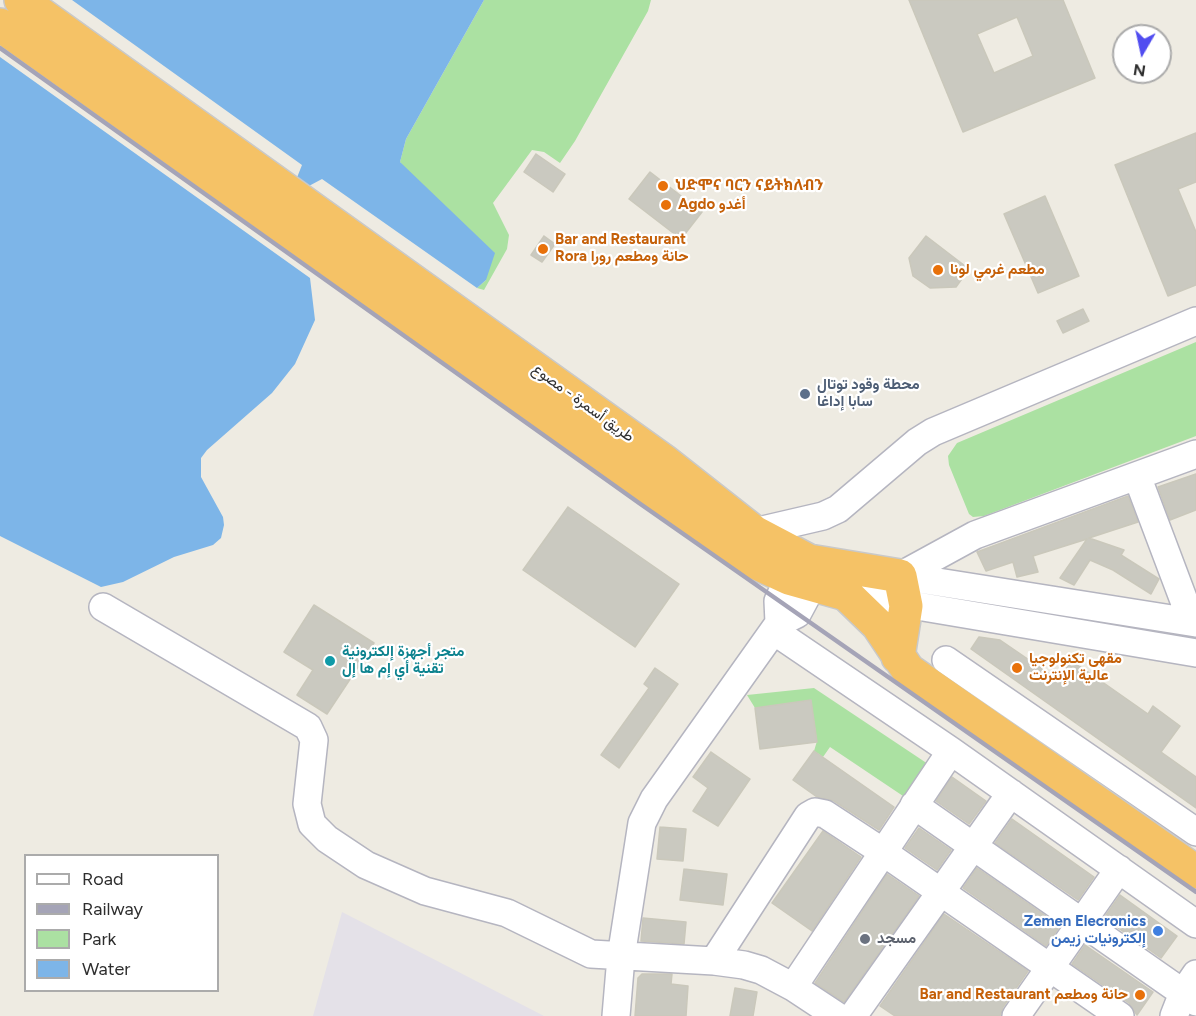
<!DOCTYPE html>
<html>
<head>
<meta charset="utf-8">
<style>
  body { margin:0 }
  #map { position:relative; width:1196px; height:1016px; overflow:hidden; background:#eeebe2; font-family:Figtree,sans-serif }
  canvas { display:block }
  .legend { position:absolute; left:24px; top:854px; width:195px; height:138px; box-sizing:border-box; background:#fff; border:2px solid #ababab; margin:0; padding:8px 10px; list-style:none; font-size:18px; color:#2e2e2e }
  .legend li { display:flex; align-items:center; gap:12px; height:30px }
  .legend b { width:30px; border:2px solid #ababab }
  .north { position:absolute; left:1112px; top:24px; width:60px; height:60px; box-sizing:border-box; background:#fff; border:2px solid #ababab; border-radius:50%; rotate:189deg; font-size:16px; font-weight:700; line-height:24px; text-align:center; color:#2e2e2e }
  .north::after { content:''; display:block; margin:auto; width:21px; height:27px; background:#514df0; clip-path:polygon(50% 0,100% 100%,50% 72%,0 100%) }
</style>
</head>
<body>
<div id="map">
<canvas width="1196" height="1016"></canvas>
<ul class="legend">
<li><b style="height:8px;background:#fff"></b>Road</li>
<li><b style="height:8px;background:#a5a4b7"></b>Railway</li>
<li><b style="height:16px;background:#abe1a2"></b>Park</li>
<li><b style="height:16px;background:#7db5e8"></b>Water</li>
</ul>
<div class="north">N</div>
</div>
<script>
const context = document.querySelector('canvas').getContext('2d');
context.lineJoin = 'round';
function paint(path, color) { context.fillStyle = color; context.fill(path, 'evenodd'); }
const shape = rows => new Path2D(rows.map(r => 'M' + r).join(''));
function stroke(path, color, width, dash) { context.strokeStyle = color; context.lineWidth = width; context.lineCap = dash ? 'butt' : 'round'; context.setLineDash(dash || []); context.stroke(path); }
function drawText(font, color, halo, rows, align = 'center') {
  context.font = font + ' Figtree,Vazirmatn,"Noto Sans Ethiopic",sans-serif'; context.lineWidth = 4.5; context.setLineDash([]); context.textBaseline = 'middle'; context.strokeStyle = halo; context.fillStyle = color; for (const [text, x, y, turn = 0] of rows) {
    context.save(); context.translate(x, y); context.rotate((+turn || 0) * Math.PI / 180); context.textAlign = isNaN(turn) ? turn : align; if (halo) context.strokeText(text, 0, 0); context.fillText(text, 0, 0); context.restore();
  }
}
const industrial = shape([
  [342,912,544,1016,313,1016]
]);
const green = shape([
  [484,0,651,0,648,11,575,141,560,163,544,152,532,150,493,203,509,235,507,249,484,290,477,288,486,280,400,162,406,139],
  [1196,342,1196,436,984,516,973,517,969,514,949,465,948,456,957,443],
  [814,688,928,764,906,798,830,747,823,757,814,751,817,741,811,700,755,708,747,695]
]);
const water = shape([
  [72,0,484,0,406,139,400,162,495,253,486,280,477,288,322,179,307,187,296,180,302,165],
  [0,57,310,278,315,320,295,364,272,393,207,450,201,458,201,477,223,517,224,525,221,538,213,545,174,557,123,582,101,587,0,536]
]);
const building = shape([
  [909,0,1063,0,1095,78,963,132,909,0],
  [1017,17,1033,56,994,73,977,34,1017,17],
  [1196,133,1196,182,1178,189,1196,232,1196,285,1168,296,1115,165,1196,133],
  [536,154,565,174,553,192,524,172,536,154],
  [650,172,702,212,681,239,629,199,650,172],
  [1045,196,1079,276,1038,293,1004,214,1045,196],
  [544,236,555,244,542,262,531,255,544,236],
  [926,236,969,269,956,287,930,288,913,276,909,258,926,236],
  [1083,309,1089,321,1063,333,1057,321,1083,309],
  [1196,474,1196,510,1170,520,1158,487,1196,474],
  [1128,496,1138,522,1089,538,1124,550,1121,555,1159,579,1151,594,1113,570,1090,560,1074,585,1060,578,1087,539,1033,556,1038,572,1017,577,1013,562,986,571,977,552,1128,496],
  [568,507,679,584,635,647,523,570,568,507],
  [314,605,374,643,327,714,297,695,313,670,284,652,314,605],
  [979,637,1000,640,1057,679,1071,660,1148,714,1153,706,1180,726,1161,752,1196,777,1196,808,971,649,979,637],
  [655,668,678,684,619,768,601,755,649,688,644,684,655,668],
  [811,700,817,742,760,749,755,708,811,700],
  [814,751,894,807,879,830,834,801,817,797,793,780,814,751],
  [711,752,750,779,718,826,693,811,708,788,693,777,711,752],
  [952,777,986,801,969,824,936,801,952,777],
  [1012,819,1094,877,1078,900,995,843,1012,819],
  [660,827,686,829,683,861,657,859,660,827],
  [919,828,951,850,937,870,905,848,919,828],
  [823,831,861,857,812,931,772,903,823,831],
  [977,868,1060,926,1046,946,963,888,977,868],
  [684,869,727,874,723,905,680,900,684,869],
  [887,874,919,896,844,1002,815,983,887,874],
  [1120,895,1177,936,1161,958,1104,918,1120,895],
  [944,914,1028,971,1003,1007,1000,1016,895,1016,880,1006,944,914],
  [643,918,686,922,684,944,641,941,643,918],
  [1085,945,1153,992,1137,1015,1129,1003,1072,964,1085,945],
  [642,974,672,974,671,984,688,986,686,1016,635,1016,638,978,642,974],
  [735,988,757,992,753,1016,730,1016,735,988]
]);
const minor = shape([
  [1137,476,1192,622],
  [754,532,823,516,838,509,917,442,933,432,1196,321],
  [900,576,975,535,1196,454],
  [900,576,1196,623],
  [846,594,1196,653],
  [103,607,308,727,314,740,307,804,312,824,327,839,366,865,425,891,507,913,591,954,714,961,744,965,761,970,793,987,837,1016],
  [779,623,797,614,812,586,809,564],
  [774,631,951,751,1196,924],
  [946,660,1196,832],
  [914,805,1196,1002],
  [714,961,808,816,815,812,825,814,883,852,1120,1016],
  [793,987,951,751],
  [616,1016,621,957,642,823,654,799,779,623,778,601,789,578,805,564],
  [853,1016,1011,793],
  [1016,1016,1119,869],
  [1174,1016,1183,993,1196,974]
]);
const highway = shape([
  [21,0,665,462,754,532,809,561,900,576,906,606,898,657],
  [0,25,748,559,789,578,846,594,878,625,908,670,1196,872]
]);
const rail = shape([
  [0,48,639,503,1196,892]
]);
const markers = [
  [663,186,6,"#e8710a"],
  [666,205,6,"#e8710a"],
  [543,249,6,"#e8710a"],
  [938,270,6,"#e8710a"],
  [805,394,6,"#5c6f8a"],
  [330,661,6,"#0f9aa8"],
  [1017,668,6,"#e8710a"],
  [1158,931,6,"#3f7fe0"],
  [865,939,6,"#6b7280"],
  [1140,995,6,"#e8710a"]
];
const foodNames = [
  ["ህድሞና ባርን ናይትክለብን",675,186],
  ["Agdo أغدو",678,205],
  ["Bar and Restaurant",555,240],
  ["Rora حانة ومطعم رورا",555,257],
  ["مطعم غرمي لونا",950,270],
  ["مقهى تكنولوجيا",1029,659],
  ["عالية الإنترنت",1029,676],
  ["Bar and Restaurant حانة ومطعم",1128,995,"right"]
];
const serviceNames = [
  ["محطة وقود توتال",817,385],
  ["سابا إداغا",817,402]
];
const streetNames = [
  ["طريق أسمرة - مصوع",583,403,36]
];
const cultureNames = [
  ["متجر أجهزة إلكترونية",342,652],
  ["تقنية أي إم ها إل",342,669]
];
const shopNames = [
  ["Zemen Elecronics",1146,922],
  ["إلكترونيات زيمن",1146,939]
];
const worshipNames = [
  ["مسجد",877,939]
];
paint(industrial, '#e4e1e8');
paint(green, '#abe1a2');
paint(water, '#7db5e8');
paint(building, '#cac9c0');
stroke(building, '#cac8bb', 1.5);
stroke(minor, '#b5b5c0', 30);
stroke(highway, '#c9c9c9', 36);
stroke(minor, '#fff', 27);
stroke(highway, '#f5c266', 33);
stroke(rail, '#a5a4b7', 4.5);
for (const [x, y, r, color] of markers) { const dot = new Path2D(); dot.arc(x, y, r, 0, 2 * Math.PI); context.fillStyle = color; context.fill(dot); stroke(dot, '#fff', 2); }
drawText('bold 15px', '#c56008', '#fff', foodNames, 'left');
drawText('bold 15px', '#4e5e75', '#fff', serviceNames, 'left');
drawText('15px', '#2e2e2e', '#fff', streetNames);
drawText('bold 15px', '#0d838f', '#fff', cultureNames, 'left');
drawText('bold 15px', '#366cbe', '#fff', shopNames, 'right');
drawText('bold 15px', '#5b616d', '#fff', worshipNames, 'left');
</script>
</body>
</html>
